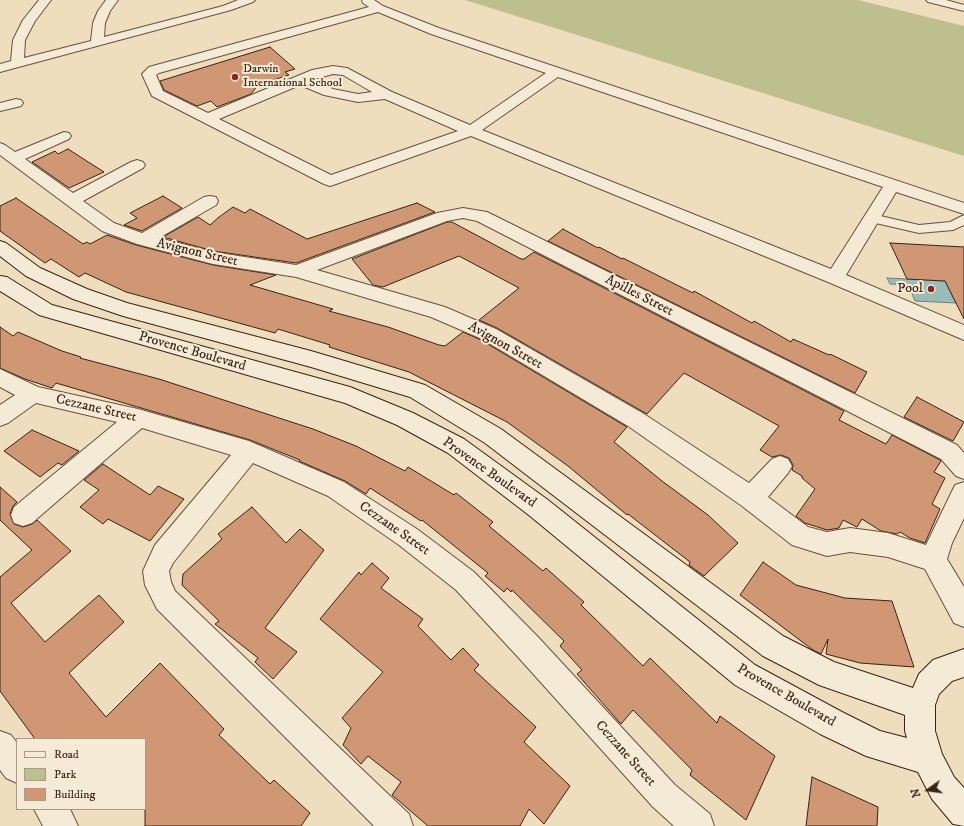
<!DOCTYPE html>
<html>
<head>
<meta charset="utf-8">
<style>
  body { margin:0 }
  #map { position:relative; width:964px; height:826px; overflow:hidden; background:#eedebe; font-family:"IM FELL DW Pica",serif }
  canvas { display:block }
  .legend { position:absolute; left:16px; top:738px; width:130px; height:72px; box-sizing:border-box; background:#f4ead5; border:1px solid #aa9a88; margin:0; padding:5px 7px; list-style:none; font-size:12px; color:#3a2215 }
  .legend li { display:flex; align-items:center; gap:8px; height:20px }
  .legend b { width:20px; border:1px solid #aa9a88 }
  .north { position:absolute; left:908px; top:770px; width:40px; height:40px; -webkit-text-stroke:3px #f4ead5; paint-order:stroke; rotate:256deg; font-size:11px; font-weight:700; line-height:16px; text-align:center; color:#3a2215 }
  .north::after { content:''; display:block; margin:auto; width:14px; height:18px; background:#3a2215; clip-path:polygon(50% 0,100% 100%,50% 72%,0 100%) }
</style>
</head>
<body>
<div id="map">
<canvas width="964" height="826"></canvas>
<ul class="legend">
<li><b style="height:5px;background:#f4ead5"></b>Road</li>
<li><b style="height:11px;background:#bdc08e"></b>Park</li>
<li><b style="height:11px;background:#cf9774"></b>Building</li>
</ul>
<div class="north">N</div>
</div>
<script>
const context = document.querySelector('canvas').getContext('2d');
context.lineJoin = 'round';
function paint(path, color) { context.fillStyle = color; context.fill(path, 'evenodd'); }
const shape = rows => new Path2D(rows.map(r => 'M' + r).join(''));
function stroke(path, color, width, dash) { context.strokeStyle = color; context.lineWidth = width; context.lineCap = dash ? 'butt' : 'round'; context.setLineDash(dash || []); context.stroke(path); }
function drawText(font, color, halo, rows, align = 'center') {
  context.font = font + ' "IM FELL DW Pica",serif'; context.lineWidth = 4; context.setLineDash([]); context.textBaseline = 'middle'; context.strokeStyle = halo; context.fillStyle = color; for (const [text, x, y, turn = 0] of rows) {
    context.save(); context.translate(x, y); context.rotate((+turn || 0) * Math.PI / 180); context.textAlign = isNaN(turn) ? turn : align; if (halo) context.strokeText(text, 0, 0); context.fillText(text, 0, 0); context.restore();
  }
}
const green = shape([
  [465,0,858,0,964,26,964,156]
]);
const water = shape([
  [887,278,945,281,956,303,915,301,911,291,916,287,913,285,890,284,887,278]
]);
const building = shape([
  [270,47,295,69,285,72,289,75,258,85,251,94,217,107,211,101,197,106,164,90,160,81,270,47],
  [68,149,104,172,69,188,32,162,55,151,58,154,68,149],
  [163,196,182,208,142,231,124,225,137,218,130,213,163,196],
  [16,198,83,244,87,242,90,244,107,235,136,245,213,265,276,275,250,285,333,309,329,311,388,327,439,345,445,346,463,332,481,340,627,427,614,442,662,481,708,515,738,543,704,576,689,565,690,562,628,514,627,515,568,466,507,422,409,372,329,347,330,345,278,329,275,333,126,292,85,273,79,277,51,259,45,263,0,231,0,206,16,198],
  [417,203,435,212,296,263,213,251,163,237,198,217,210,225,219,217,233,207,245,213,250,209,307,239,417,203],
  [447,222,452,222,521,259,524,259,534,252,844,411,839,420,886,444,892,435,940,460,941,461,934,472,945,478,932,504,940,509,925,543,910,538,900,532,897,534,881,531,862,519,857,527,843,520,839,528,827,530,805,523,796,516,815,489,802,478,802,476,792,470,793,465,789,458,781,455,772,457,760,450,779,426,684,373,647,414,497,328,479,320,519,288,459,256,383,287,373,285,352,259,447,222],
  [563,229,598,248,599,247,622,259,623,258,693,293,694,291,752,323,754,321,791,342,793,339,829,355,830,354,867,372,855,393,548,241,563,229],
  [890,243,964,247,964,319,945,281,907,279,890,243],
  [0,327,13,336,18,332,62,351,81,357,80,358,159,379,313,429,356,446,405,471,408,467,454,495,456,493,493,522,489,526,543,571,546,568,584,602,581,605,643,666,650,658,717,723,720,716,775,756,746,820,690,775,692,770,633,710,621,724,577,674,582,670,560,646,564,641,512,590,511,592,507,588,504,592,485,576,488,573,422,520,421,521,370,488,366,494,345,481,299,461,300,460,250,440,56,383,52,388,25,379,0,368,0,327],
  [917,397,964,422,953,441,904,417,917,397],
  [32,430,79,451,62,465,58,463,40,477,4,451,32,430],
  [103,464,150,495,158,486,184,499,150,541,108,519,103,524,80,507,99,490,84,480,103,464],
  [0,487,17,502,13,506,10,514,14,524,23,527,32,524,37,520,71,551,11,603,45,642,99,595,124,622,69,673,106,717,160,663,224,729,219,735,270,784,274,780,310,813,301,826,145,826,145,739,35,739,0,691,0,577,32,550,0,520,0,487],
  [252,507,286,543,300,529,324,550,265,628,297,652,273,679,255,662,258,658,215,624,219,621,182,585,183,574,222,539,218,534,252,507],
  [763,562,796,585,845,598,892,601,914,667,860,663,826,654,828,639,821,654,813,650,740,595,763,562],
  [372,563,389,578,381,588,423,619,418,626,451,660,463,648,479,665,474,670,536,727,524,742,570,786,544,824,529,809,520,826,428,826,392,795,401,782,368,756,361,764,343,745,351,728,342,718,383,672,320,619,359,572,361,575,372,563],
  [812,777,878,807,877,826,806,826,812,777]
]);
const lane = shape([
  [872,214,919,225,950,222,964,215,964,225,953,230,919,233,867,221,865,218,867,215,872,214]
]);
const street = shape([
  [39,0,51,0,35,21,25,40,24,58,91,41,93,23,98,11,106,0,118,0,110,11,105,23,104,37,223,6,238,0,255,0,253,2,231,10,0,72,0,64,11,61,13,40,23,20,39,0],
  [362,0,374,0,383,6,439,28,964,203,964,214,896,192,846,275,964,325,964,340,828,282,471,136,336,184,330,186,324,184,152,96,142,74,149,67,369,7,363,3,362,0],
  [378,12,431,34,546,73,470,125,392,92,347,68,333,66,312,70,208,113,163,91,156,75,159,73,378,12],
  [333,74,343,75,372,92,358,94,333,89,311,80,333,74],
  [558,77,883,187,831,269,482,130,558,77],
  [300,85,324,95,358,102,385,99,458,131,331,175,219,119,300,85],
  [926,0,946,0,964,5,964,11,928,2,926,0],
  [16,99,21,100,23,103,21,106,0,111,0,103,16,99],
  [64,132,69,133,71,136,69,139,25,159,73,193,131,162,137,160,143,162,145,165,143,168,83,201,114,223,142,233,204,197,210,196,216,197,218,201,216,205,159,238,213,252,296,265,437,213,463,208,487,212,957,445,964,453,964,479,956,476,941,459,477,221,463,218,447,221,317,270,445,307,496,329,644,414,749,483,772,459,780,456,788,459,792,466,788,473,768,497,808,527,827,532,850,528,888,533,926,545,955,485,964,482,964,518,952,543,947,559,964,587,964,627,954,623,925,569,888,557,850,552,827,556,792,545,742,506,628,426,482,339,431,317,296,277,213,264,137,244,102,231,0,155,0,143,5,145,15,152,64,132],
  [0,369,38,387,138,409,249,441,344,482,417,529,474,572,538,637,675,785,710,814,714,826,674,826,653,807,518,657,456,590,399,545,328,496,253,463,173,563,169,571,171,582,175,591,409,814,413,826,374,826,157,609,145,585,143,571,155,545,231,455,142,428,32,523,23,526,14,523,11,515,14,507,117,422,36,403,8,423,0,426,0,405,15,395,0,387,0,369],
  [0,731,11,735,17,743,17,783,6,778,0,770,0,731],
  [34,809,70,809,78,826,43,826,34,809]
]);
const secondary = shape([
  [0,241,6,243,40,268,87,289,127,303,311,351,425,385,501,429,783,636,834,662,913,688,919,674,933,660,964,649,964,677,952,681,939,694,935,705,935,731,942,754,954,777,964,788,964,826,953,824,932,799,918,772,866,756,820,734,735,685,530,516,448,453,397,425,345,403,39,315,0,291,0,276,7,277,52,305,350,387,413,413,464,439,548,500,755,665,842,712,880,731,907,738,905,731,905,715,819,685,763,656,485,443,410,397,311,367,123,316,73,299,26,276,0,256,0,241]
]);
const markers = [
  [235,77,4,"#8f2418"],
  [931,289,4,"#8f2418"]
];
const farPoinames = [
  ["Darwin",243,70],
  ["International School",243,84]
];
const streetNames = [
  ["Avignon Street",197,253,13],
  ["Apilles Street",639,296,27],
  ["Avignon Street",505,346,29],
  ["Provence Boulevard",192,352,16],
  ["Cezzane Street",96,409,13],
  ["Provence Boulevard",489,473,35],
  ["Cezzane Street",394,529,35],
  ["Provence Boulevard",786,696,30],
  ["Cezzane Street",625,754,48]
];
const poiNames = [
  ["Pool",923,289]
];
paint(green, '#bdc08e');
paint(water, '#9bbbb8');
stroke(water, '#747e77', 1);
paint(building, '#cf9774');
stroke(building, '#3a2215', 1);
stroke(lane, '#67513f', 2);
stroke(street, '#67513f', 2);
stroke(secondary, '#3a2215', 2);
paint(lane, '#f4ead5');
paint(street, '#f4ead5');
paint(secondary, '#f4ead5');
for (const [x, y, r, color] of markers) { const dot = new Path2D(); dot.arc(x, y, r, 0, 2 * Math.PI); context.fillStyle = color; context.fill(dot); stroke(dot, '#f4ead5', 1.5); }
drawText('12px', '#3a2215', '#f4ead5', farPoinames, 'left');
drawText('14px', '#3a2215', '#f4ead5', streetNames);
drawText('14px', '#3a2215', '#f4ead5', poiNames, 'right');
</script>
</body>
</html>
